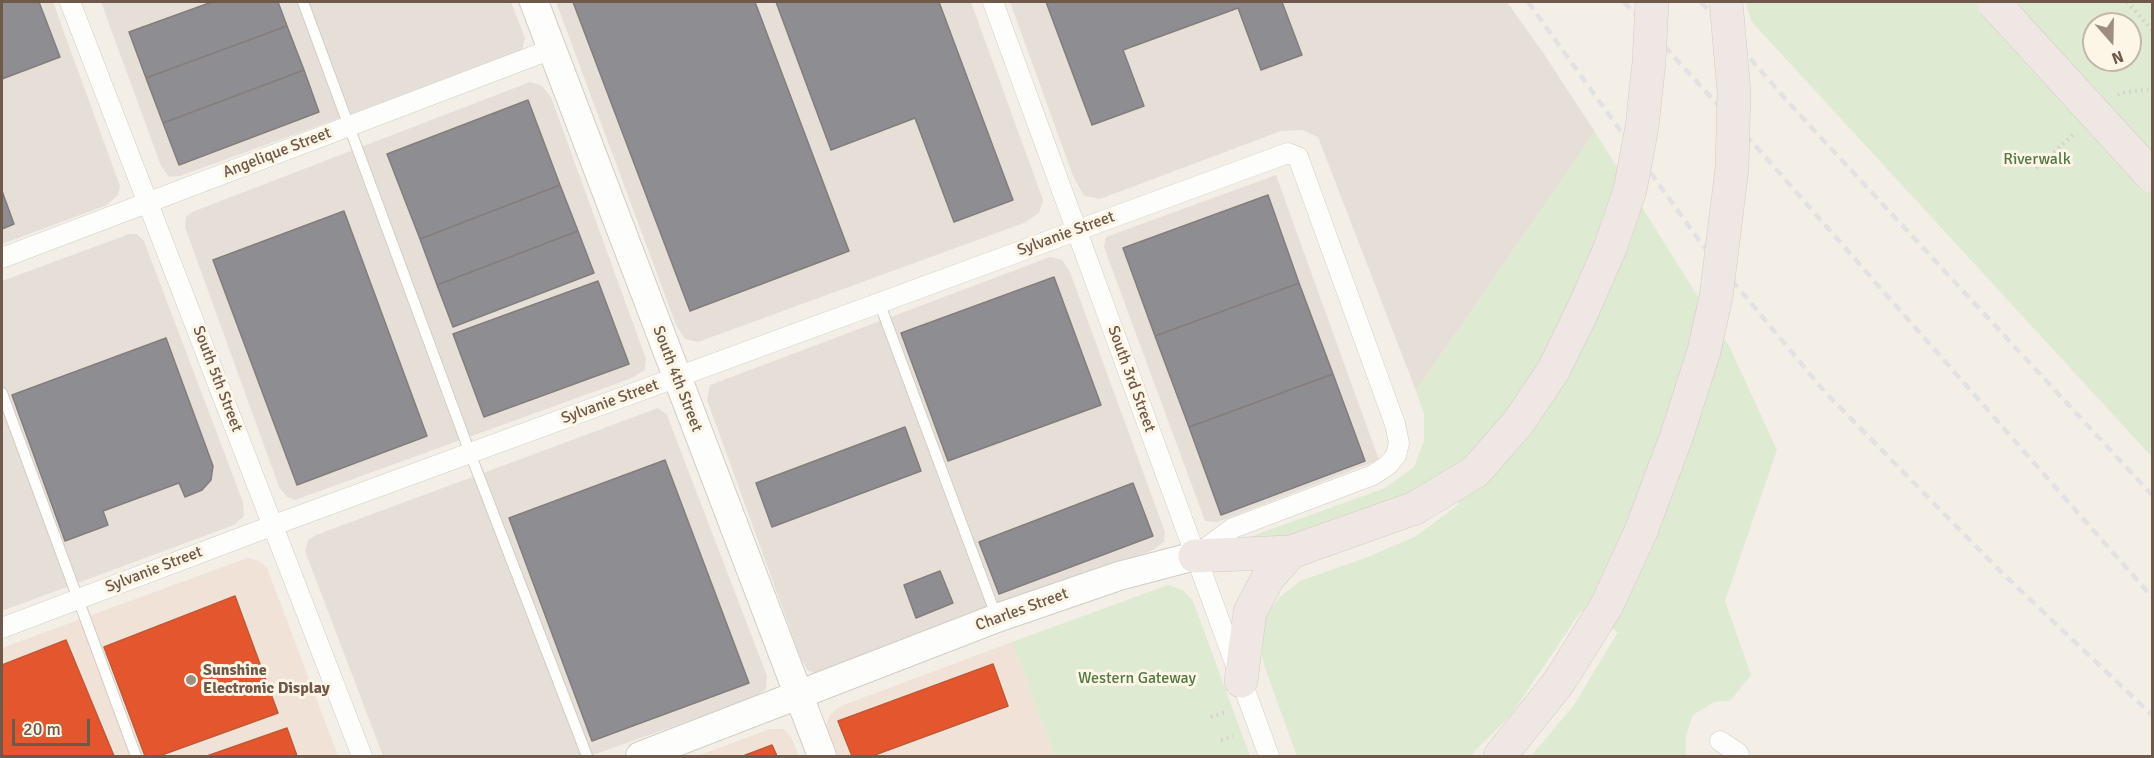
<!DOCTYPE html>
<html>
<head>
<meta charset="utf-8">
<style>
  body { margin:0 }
  #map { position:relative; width:2154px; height:758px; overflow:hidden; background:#f3efe7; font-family:Signika,sans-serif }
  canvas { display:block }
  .frame { position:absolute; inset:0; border:3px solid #6e594a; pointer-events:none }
  .north { position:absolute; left:2082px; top:12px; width:60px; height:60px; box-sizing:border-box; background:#fdf5e6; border:2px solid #c4b7a8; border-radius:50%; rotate:160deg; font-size:16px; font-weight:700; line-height:24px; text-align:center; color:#6e594a }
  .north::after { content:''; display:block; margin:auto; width:21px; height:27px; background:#9d8e81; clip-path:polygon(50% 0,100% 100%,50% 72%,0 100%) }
  .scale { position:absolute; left:12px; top:719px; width:78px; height:27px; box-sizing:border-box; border:3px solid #6e594a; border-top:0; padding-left:8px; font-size:18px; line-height:21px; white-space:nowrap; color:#6e594a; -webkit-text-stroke:4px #fdf5e6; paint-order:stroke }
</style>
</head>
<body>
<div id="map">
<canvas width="2154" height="758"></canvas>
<div class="frame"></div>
<div class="north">N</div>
<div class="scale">20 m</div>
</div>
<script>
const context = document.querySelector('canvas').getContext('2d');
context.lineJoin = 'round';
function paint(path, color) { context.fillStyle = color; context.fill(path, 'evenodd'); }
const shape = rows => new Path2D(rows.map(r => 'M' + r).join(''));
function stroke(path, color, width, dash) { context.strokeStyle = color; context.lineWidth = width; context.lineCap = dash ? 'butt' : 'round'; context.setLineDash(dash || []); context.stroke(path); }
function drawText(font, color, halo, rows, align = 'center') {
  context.font = font + ' Signika,sans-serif'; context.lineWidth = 6; context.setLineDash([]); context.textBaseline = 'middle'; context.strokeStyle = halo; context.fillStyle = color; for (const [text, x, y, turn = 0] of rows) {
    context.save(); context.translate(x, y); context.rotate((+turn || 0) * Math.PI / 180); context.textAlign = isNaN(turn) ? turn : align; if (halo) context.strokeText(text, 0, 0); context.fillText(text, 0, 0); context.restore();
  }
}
const commercial = shape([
  [247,558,258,560,267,568,338,756,2,756,2,648],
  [1012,642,1055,756,838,756,826,725,830,714,841,706],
  [770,729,783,729,791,737,799,756,697,756]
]);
const industrial = shape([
  [2,2,53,2,120,186,118,195,107,205,2,244],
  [101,2,511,2,525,38,522,50,508,57,180,176,169,177,161,166],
  [556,2,971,2,1043,200,1039,213,1024,223,698,342,685,339,676,325],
  [1010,2,1507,2,1544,54,1595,132,1416,391,1318,137,1302,130,1281,131,1100,199,1084,196,1073,176],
  [530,82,542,86,551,97,646,359,645,370,632,378,295,500,287,497,279,487,185,227,186,217,192,212],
  [1276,175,1379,460,1218,522,1205,521,1104,247,1106,237],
  [129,234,137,234,144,241,243,502,244,516,234,525,2,611,2,281],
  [1050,257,1062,260,1070,272,1165,532,1164,542,1153,550,818,674,808,671,801,659,707,400,710,385],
  [658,408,667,415,767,676,766,689,754,698,590,756,383,756,305,551,308,540,316,535]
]);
const green = shape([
  [1746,2,2152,2,2152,457,1751,21],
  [2094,24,2130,24,2130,60,2094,60],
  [1595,132,1730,348,1777,450,1725,601,1751,675,1730,701,1714,702,1693,715,1686,735,1686,756,1531,756,1574,705,1618,632,1581,611,1511,715,1470,756,1297,756,1265,668,1259,643,1267,613,1281,596,1300,581,1368,557,1416,536,1459,504,1437,479,1392,506,1289,540,1233,543,1385,488,1414,467,1424,440,1424,414,1416,391],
  [1168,585,1183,590,1193,601,1250,756,1055,756,1012,642]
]);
const shops = shape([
  [235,596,278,713,159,756,145,756,104,647,235,596],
  [66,640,114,756,2,756,2,665,66,640],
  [993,664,1008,706,872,756,852,756,838,721,993,664],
  [287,728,297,756,207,756,287,728],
  [772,745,777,756,743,756,772,745]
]);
const industry = shape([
  [2,2,39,2,60,57,2,79,2,2],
  [212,2,278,2,287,26,146,78,129,32,212,2],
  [573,2,755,2,849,251,690,311,573,2],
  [776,2,939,2,1013,200,954,222,915,118,831,150,776,2],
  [1046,2,1282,2,1302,55,1261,70,1238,8,1123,50,1144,106,1092,125,1046,2],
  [287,26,304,70,163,123,146,78,287,26],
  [304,70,319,112,179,165,163,123,304,70],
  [528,100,560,185,420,239,387,154,528,100],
  [560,185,578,231,437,285,420,239,560,185],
  [2,191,14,224,2,229,2,191],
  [1268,195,1299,283,1155,336,1123,248,1268,195],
  [344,211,427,436,297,485,213,260,344,211],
  [578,231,594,273,453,327,437,285,578,231],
  [1054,277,1101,405,948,461,901,333,1054,277],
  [598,281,629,364,484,417,453,334,598,281],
  [1299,283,1333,374,1189,427,1155,336,1299,283],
  [166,338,213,466,211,480,202,490,185,497,179,483,103,511,108,525,65,541,12,395,166,338],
  [1333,374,1365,461,1221,515,1189,427,1333,374],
  [905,427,921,471,772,527,756,483,905,427],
  [665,460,749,683,592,741,509,518,665,460],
  [1133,483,1153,536,999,594,979,542,1133,483],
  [940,571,953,603,916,618,904,585,940,571]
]);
const path = shape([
  [2127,2,2152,30],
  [2118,95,2121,93,2152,89],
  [2036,168,2074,134],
  [1211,717,1224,713],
  [1221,740,1233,736]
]);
const service = shape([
  [303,2,470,453,587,756],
  [879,302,997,618],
  [2,393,136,756]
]);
const minor = shape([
  [70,2,362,756],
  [993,2,1269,756],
  [2,258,552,49],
  [2,628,274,525,1288,153,1298,157,1395,424,1399,443,1396,455,1388,465,1373,475,1233,528,1198,554],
  [1720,741,1738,753,1739,756]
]);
const secondary = shape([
  [534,2,822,756],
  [640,756,997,618,1119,576,1195,556]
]);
const motorway = shape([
  [1195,556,1291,552,1415,508],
  [1241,681,1250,612,1268,578,1291,552],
  [1500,756,1559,682,1607,605]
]);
const rail = shape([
  [1528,2,1701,243,1824,391,1999,570,2152,715],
  [1624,2,1760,151,2152,597],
  [1701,2,1788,102,2152,495]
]);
const motorwayBridge = shape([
  [1993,2,2152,176],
  [1415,508,1475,472,1518,423,1553,371,1583,310,1610,248,1630,190,1642,127,1649,62,1652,2],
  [1607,605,1641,531,1677,435,1704,351,1716,297,1732,168,1734,92,1726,2]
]);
const markers = [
  [191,680,6,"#9d8e81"]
];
const streetNames = [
  ["Angelique Street",277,153,-21],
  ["Sylvanie Street",1066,234,-20],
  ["South 5th Street",217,379,69],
  ["South 4th Street",677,379,69],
  ["South 3rd Street",1131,379,70],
  ["Sylvanie Street",610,402,-20],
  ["Sylvanie Street",154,570,-21],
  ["Charles Street",1022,610,-20]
];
const parkNames = [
  ["Riverwalk",2037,160],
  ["Western Gateway",1137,679]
];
const poiNames = [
  ["Sunshine",203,671],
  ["Electronic Display",203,689]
];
paint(commercial, '#f1e2d7');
paint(industrial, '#e6dfd8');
paint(green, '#dfead2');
paint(shops, '#e4572e');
stroke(shops, '#c15836', 1.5);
paint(industry, '#8d8d92');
stroke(industry, '#847d7c', 1.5);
stroke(service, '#d2ccc5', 12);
stroke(minor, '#d2ccc5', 21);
stroke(secondary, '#d2ccc4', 30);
stroke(motorway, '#d3cbc4', 34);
stroke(path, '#d5cfc9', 4, [1.5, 4.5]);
stroke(service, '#fdfdfb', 10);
stroke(minor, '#fdfdfb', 20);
stroke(secondary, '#fdfdfb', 28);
stroke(motorway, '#efe7e4', 33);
stroke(rail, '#e3e1e3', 4.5, [9, 6]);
stroke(motorwayBridge, '#d3cbc4', 34, []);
stroke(motorwayBridge, '#efe7e4', 33);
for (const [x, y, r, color] of markers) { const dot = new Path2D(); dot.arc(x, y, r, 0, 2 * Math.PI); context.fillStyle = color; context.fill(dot); stroke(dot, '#fdf5e6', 2); }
drawText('16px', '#6e594a', '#fdf5e6', streetNames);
drawText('16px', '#547947', '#fdf5e6', parkNames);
drawText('bold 16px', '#6e594a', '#fdf5e6', poiNames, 'left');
</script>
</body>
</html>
